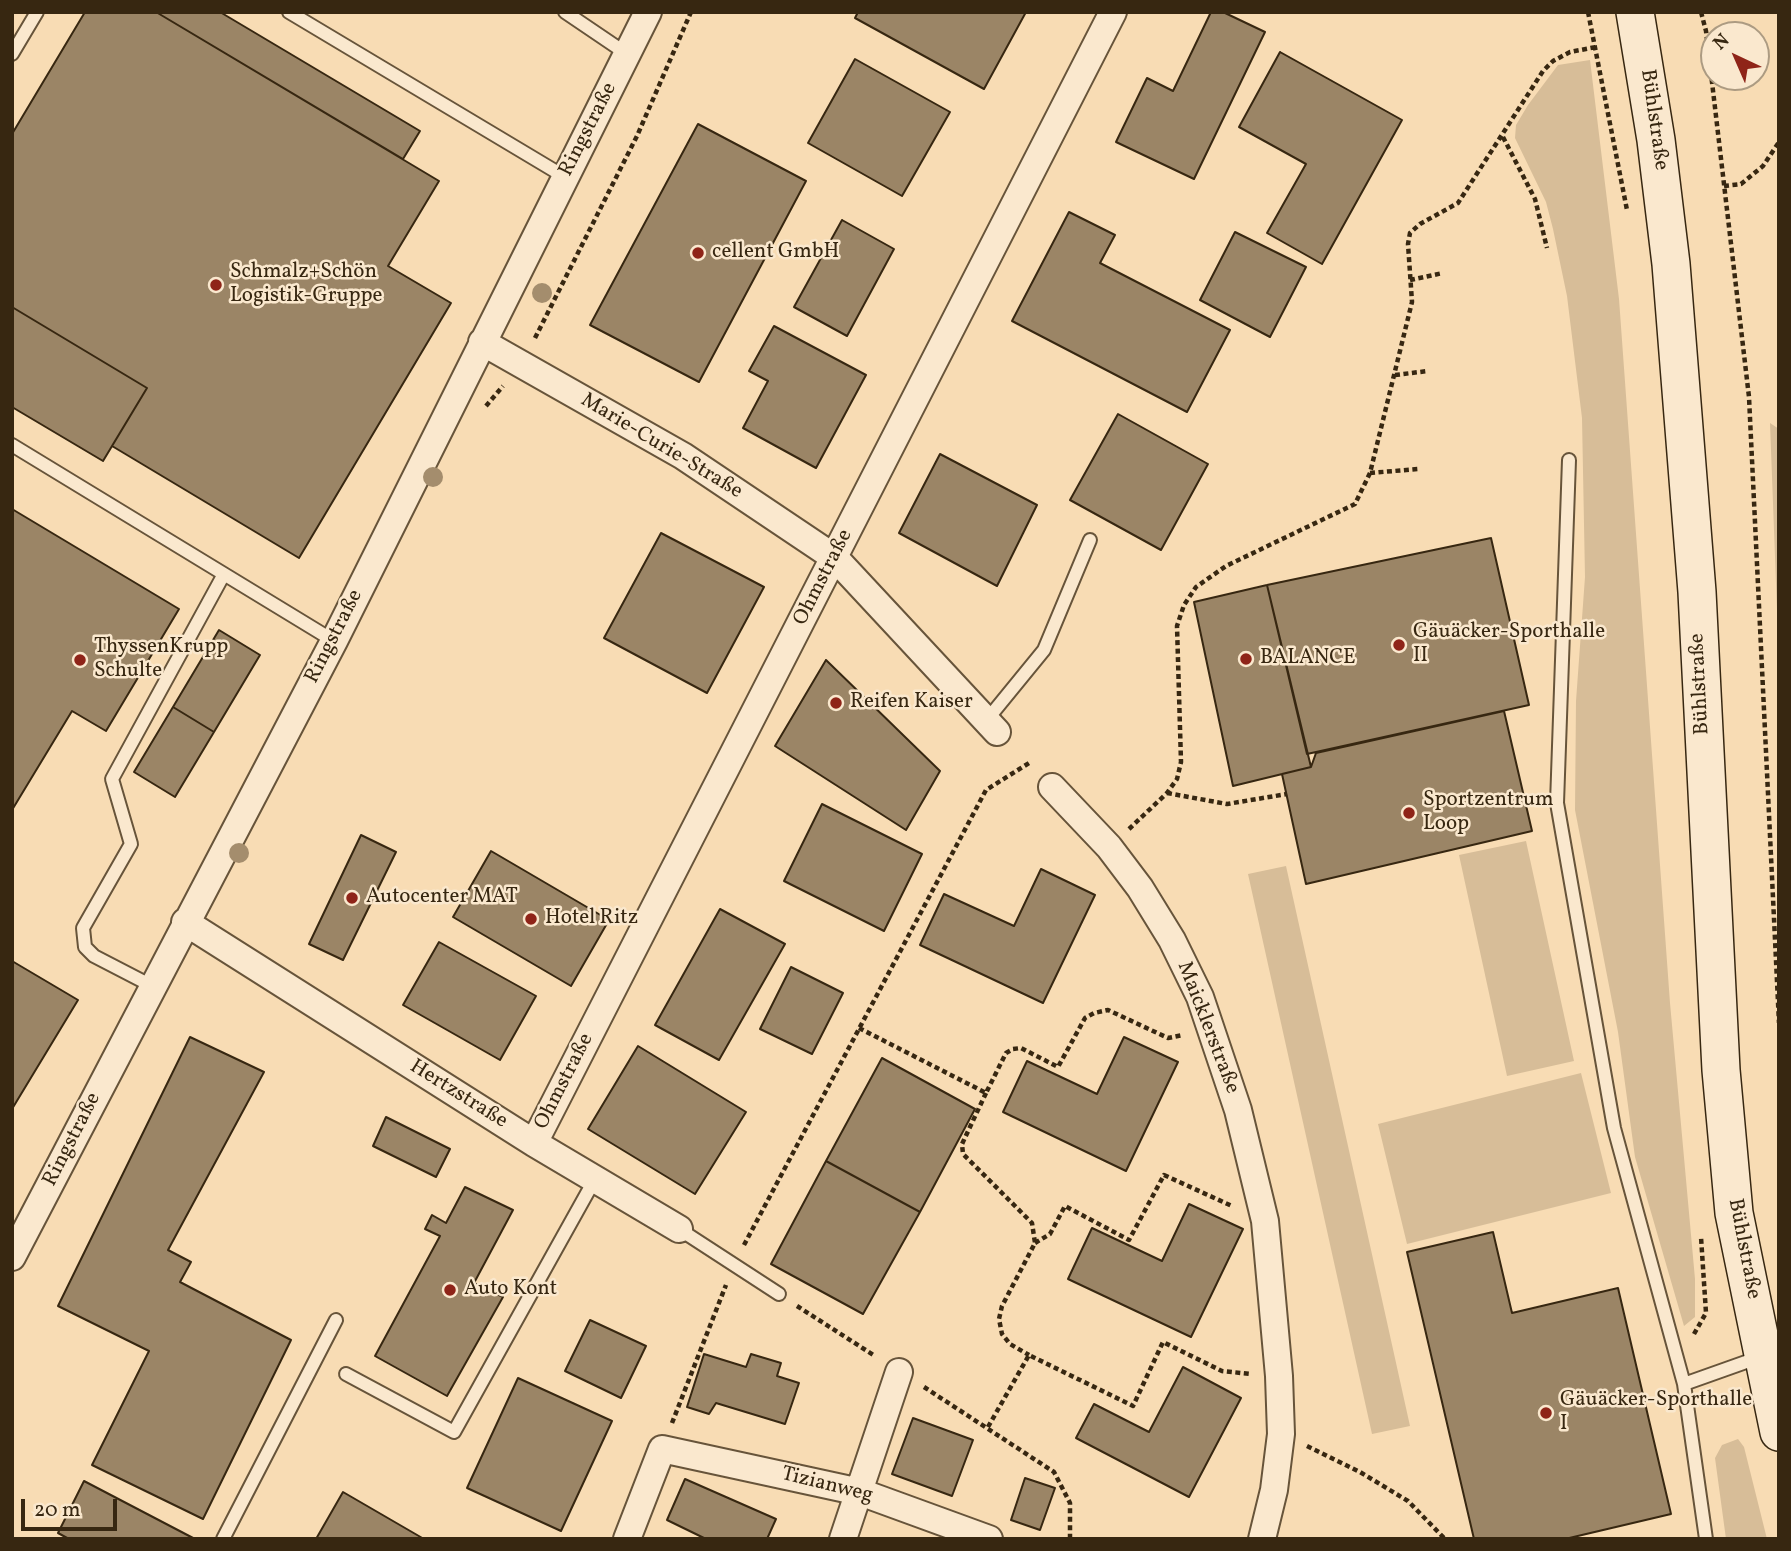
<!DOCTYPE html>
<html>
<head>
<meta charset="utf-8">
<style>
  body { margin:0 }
  #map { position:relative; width:1791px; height:1551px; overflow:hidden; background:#f8dcb4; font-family:Vollkorn,serif }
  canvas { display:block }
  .frame { position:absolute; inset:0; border:14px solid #372711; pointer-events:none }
  .north { position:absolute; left:1700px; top:21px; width:70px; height:70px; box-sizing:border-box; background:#fae8ce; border:2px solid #ac9b82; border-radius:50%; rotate:316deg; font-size:19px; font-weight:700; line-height:28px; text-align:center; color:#372711 }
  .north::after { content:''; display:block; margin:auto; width:24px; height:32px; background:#8f2418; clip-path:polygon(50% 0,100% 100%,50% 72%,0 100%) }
  .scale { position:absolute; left:21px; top:1499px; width:96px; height:32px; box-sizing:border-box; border:4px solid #372711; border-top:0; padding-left:9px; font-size:21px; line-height:24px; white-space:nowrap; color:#372711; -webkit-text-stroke:5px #fae8ce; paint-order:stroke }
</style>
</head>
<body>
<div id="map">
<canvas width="1791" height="1551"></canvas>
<div class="frame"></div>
<div class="north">N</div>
<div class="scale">20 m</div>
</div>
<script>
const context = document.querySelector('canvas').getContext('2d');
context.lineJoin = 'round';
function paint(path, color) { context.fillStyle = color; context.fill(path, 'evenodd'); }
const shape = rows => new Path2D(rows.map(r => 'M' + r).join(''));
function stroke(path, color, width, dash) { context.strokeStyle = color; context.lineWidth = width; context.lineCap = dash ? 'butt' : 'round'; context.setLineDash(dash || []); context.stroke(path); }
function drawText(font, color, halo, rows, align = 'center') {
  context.font = font + ' Vollkorn,serif'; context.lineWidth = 5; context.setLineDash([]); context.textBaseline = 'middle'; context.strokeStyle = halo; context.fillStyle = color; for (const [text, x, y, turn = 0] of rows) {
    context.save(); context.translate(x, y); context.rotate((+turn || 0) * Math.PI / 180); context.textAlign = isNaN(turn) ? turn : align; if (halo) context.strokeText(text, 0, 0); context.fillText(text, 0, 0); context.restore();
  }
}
const green = shape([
  [1590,60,1619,299,1670,1003,1695,1279,1695,1317,1684,1326,1635,1157,1618,1032,1575,810,1576,701,1585,577,1582,418,1567,296,1553,229,1546,202,1515,138,1516,125,1528,105,1558,65],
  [1770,423,1779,429,1779,664],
  [1526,841,1574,1061,1507,1076,1459,855],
  [1286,866,1410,1426,1372,1434,1248,874],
  [1581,1073,1611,1193,1407,1244,1378,1124],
  [1738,1439,1744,1447,1767,1539,1726,1539,1715,1458,1722,1445]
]);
const building = shape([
  [85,12,156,12,439,181,388,266,451,303,299,558,112,446,147,388,12,307,12,134,85,12],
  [156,12,220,12,420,131,403,159,156,12],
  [858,12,1026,12,984,89,855,18,858,12],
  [1211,12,1223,12,1265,32,1194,179,1116,142,1147,78,1173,91,1211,12],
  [1280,52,1402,120,1322,264,1267,233,1306,164,1239,127,1280,52],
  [855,59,950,112,902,196,808,143,855,59],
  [698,124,806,181,699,382,590,325,698,124],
  [1069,212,1115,235,1100,263,1230,330,1187,412,1012,321,1069,212],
  [842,220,894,249,847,336,794,307,842,220],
  [1235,232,1306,267,1270,337,1200,300,1235,232],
  [12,307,147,388,103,461,12,407,12,307],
  [774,326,866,375,816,468,743,428,768,381,749,371,774,326],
  [1118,414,1208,464,1161,550,1070,500,1118,414],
  [940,454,1037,505,997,586,899,533,940,454],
  [12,509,179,609,106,731,72,711,12,810,12,509],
  [661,533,764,587,707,693,604,638,661,533],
  [1491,538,1529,705,1307,754,1267,585,1491,538],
  [1267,585,1311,767,1233,786,1194,602,1267,585],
  [219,630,260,655,214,732,173,707,219,630],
  [826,660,940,771,906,830,775,746,826,660],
  [173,707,214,732,175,797,134,772,173,707],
  [1504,711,1532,831,1306,884,1282,774,1311,767,1316,753,1504,711],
  [822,804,922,854,884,931,784,881,822,804],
  [361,835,396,852,343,960,309,944,361,835],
  [491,851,609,920,571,986,453,917,491,851],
  [1041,869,1095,895,1043,1003,920,945,944,894,1014,926,1041,869],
  [720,909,785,944,719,1060,655,1025,720,909],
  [439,942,536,996,500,1060,403,1005,439,942],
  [12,961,78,1000,12,1109,12,961],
  [791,967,843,993,812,1054,760,1029,791,967],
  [190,1037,264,1072,168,1250,191,1262,180,1282,291,1340,203,1519,92,1465,149,1351,58,1306,190,1037],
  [1124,1037,1178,1062,1126,1171,1003,1112,1027,1061,1097,1094,1124,1037],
  [638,1046,746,1112,695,1194,588,1129,638,1046],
  [882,1058,975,1109,920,1212,826,1161,882,1058],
  [386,1117,450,1149,436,1177,373,1146,386,1117],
  [826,1161,920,1212,863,1314,771,1264,826,1161],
  [465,1187,513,1210,474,1283,503,1297,447,1396,375,1356,440,1236,425,1229,432,1215,446,1223,465,1187],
  [1189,1204,1243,1229,1191,1337,1068,1279,1092,1228,1162,1261,1189,1204],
  [1493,1232,1512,1313,1618,1288,1671,1514,1565,1539,1474,1539,1407,1252,1493,1232],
  [590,1320,646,1346,621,1398,565,1371,590,1320],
  [704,1354,746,1367,751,1354,781,1363,777,1376,799,1383,785,1424,716,1403,709,1414,687,1407,704,1354],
  [1183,1367,1241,1398,1189,1497,1076,1438,1094,1404,1149,1432,1183,1367],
  [518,1378,612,1421,561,1531,467,1488,518,1378],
  [913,1418,973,1440,952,1496,892,1474,913,1418],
  [1025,1478,1055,1488,1040,1530,1011,1520,1025,1478],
  [685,1479,776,1519,767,1539,706,1539,667,1520,685,1479],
  [84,1481,195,1539,69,1539,58,1533,84,1481],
  [343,1492,424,1539,316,1539,343,1492]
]);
const path = shape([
  [1588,12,1627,210],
  [1701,12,1706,31,1749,397,1779,1023],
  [1503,137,1535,199,1547,248],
  [1724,186,1741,184,1763,166,1779,142],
  [1410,280,1443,273],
  [535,338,637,136,691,12],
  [1395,375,1428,371],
  [486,406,503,386],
  [1370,473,1418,469],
  [1167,793,1227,804,1287,794],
  [1129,829,1167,793,1177,779,1181,762,1177,626,1184,605,1196,587,1226,566,1355,504,1370,473,1412,302,1408,244,1410,233,1420,224,1458,203,1543,71,1553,61,1570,52,1596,47],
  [859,1028,986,1093,1006,1053,1013,1049,1021,1048,1058,1067,1085,1018,1094,1013,1108,1010,1168,1038,1183,1035],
  [986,1093,962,1144,963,1154,1032,1223,1035,1243,1002,1306,999,1319,1002,1334,1010,1344,1029,1355],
  [1035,1243,1050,1234,1065,1206,1129,1240,1164,1175,1232,1206],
  [744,1245,986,790,1029,763],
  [797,1306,875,1356],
  [1694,1334,1706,1313,1701,1237],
  [924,1387,1054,1472,1070,1503,1070,1539],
  [672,1423,726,1285],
  [988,1427,1029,1355,1133,1406,1163,1342,1222,1371,1251,1374],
  [1307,1446,1360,1472,1408,1501,1445,1539]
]);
const lane = shape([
  [289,12,565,177],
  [565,12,627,54],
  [12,54,37,12],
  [12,445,334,641],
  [1569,460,1557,803,1614,1128,1684,1384],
  [986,721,1044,650,1090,540],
  [152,986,94,956,85,947,83,928,131,844,112,779,224,574],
  [679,1229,779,1294],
  [346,1374,454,1432,595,1179],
  [223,1539,336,1320],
  [1706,1539,1684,1384,1760,1357]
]);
const street = shape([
  [482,342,683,456,835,558,997,732],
  [1052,787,1109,847,1140,888,1172,940,1200,997,1238,1110,1265,1221,1279,1376,1281,1434,1274,1490,1262,1539],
  [185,922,534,1143,679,1229],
  [534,1143,1113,12],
  [12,1257,334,641,648,12],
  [627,1539,662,1449,860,1492,989,1539],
  [843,1539,899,1372]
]);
const secondary = shape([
  [1635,12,1656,140,1671,264,1697,592,1721,1070,1734,1213,1779,1432]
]);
const trees = [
  [542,293],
  [433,477],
  [239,853]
];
const markers = [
  [698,253,7,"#8f2418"],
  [216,285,7,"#8f2418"],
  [1399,645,7,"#8f2418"],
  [1246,659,7,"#8f2418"],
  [80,660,7,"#8f2418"],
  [836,703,7,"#8f2418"],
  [1409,813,7,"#8f2418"],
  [352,898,7,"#8f2418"],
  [531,919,7,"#8f2418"],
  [450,1290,7,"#8f2418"],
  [1546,1413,7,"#8f2418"]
];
const streetNames = [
  ["Bühlstraße",1653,120,82],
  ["Ringstraße",589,130,-63],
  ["Marie-Curie-Straße",661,447,31],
  ["Ohmstraße",824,578,-63],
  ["Ringstraße",335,637,-63],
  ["Bühlstraße",1701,684,-93],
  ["Maicklerstraße",1207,1028,69],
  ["Ohmstraße",565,1082,-63],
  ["Hertzstraße",458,1095,32],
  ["Ringstraße",73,1140,-63],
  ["Bühlstraße",1743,1249,79],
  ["Tizianweg",827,1486,14]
];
const poiNames = [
  ["cellent GmbH",712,253],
  ["Schmalz+Schön",230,273],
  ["Logistik-Gruppe",230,297],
  ["Gäuäcker-Sporthalle",1413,633],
  ["II",1413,657],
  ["ThyssenKrupp",94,648],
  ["Schulte",94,672],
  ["BALANCE",1260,659],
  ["Reifen Kaiser",850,703],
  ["Sportzentrum",1423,801],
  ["Loop",1423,825],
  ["Autocenter MAT",366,898],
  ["Hotel Ritz",545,919],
  ["Auto Kont",464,1290],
  ["Gäuäcker-Sporthalle",1560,1401],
  ["I",1560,1425]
];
paint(green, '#d7bd98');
paint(building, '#9b8566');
stroke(building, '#372711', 2);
stroke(lane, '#67543a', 16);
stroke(street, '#67543a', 30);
stroke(secondary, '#372711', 40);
stroke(path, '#372711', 4.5, [5, 3.5]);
stroke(lane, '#fae8ce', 12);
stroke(street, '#fae8ce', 26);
stroke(secondary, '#fae8ce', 37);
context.fillStyle = '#a48d6d';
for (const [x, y] of trees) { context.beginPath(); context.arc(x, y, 10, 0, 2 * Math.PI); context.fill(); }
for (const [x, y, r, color] of markers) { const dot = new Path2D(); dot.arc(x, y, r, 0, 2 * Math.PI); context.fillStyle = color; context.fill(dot); stroke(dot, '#fae8ce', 2.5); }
drawText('21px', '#372711', '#fae8ce', streetNames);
drawText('21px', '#372711', '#fae8ce', poiNames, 'left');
</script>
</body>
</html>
